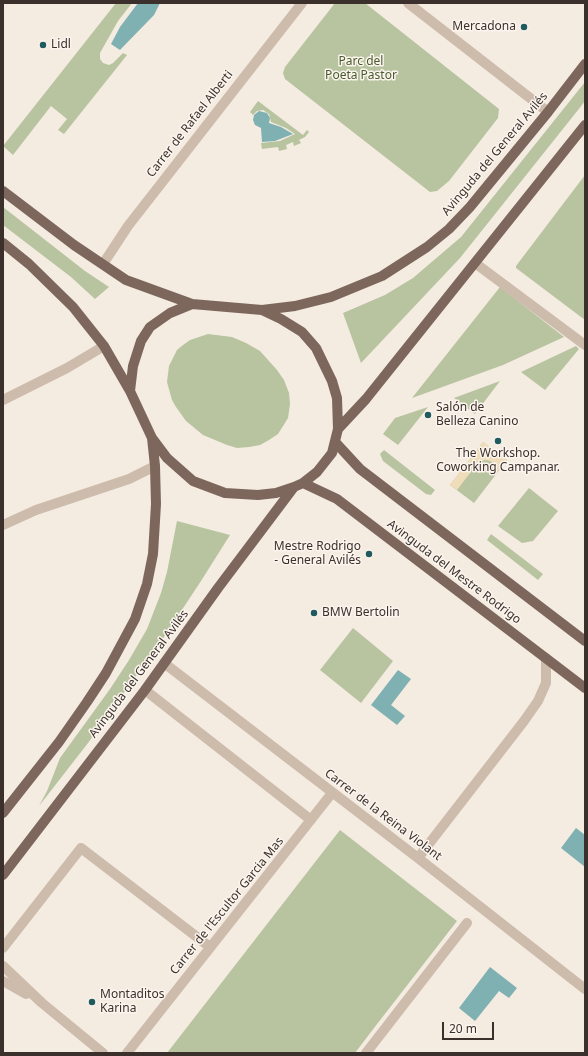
<!DOCTYPE html>
<html>
<head>
<meta charset="utf-8">
<style>
  body { margin:0 }
  #map { position:relative; width:588px; height:1056px; overflow:hidden; background:#f4ebe1; font-family:"Noto Sans",sans-serif }
  canvas { display:block }
  .frame { position:absolute; inset:0; border:4px solid #3b302b; pointer-events:none }
  .scale { position:absolute; left:442px; top:1022px; width:52px; height:18px; box-sizing:border-box; border:2px solid #3b302b; border-top:0; padding-left:5px; font-size:12px; line-height:14px; white-space:nowrap; color:#3b302b; -webkit-text-stroke:3px #fbf5ee; paint-order:stroke }
</style>
</head>
<body>
<div id="map">
<canvas width="588" height="1056"></canvas>
<div class="frame"></div>
<div class="scale">20 m</div>
</div>
<script>
const context = document.querySelector('canvas').getContext('2d');
context.lineJoin = 'round';
function paint(path, color) { context.fillStyle = color; context.fill(path, 'evenodd'); }
const shape = rows => new Path2D(rows.map(r => 'M' + r).join(''));
function stroke(path, color, width, dash) { context.strokeStyle = color; context.lineWidth = width; context.lineCap = dash ? 'butt' : 'round'; context.setLineDash(dash || []); context.stroke(path); }
function drawText(font, color, halo, rows, align = 'center') {
  context.font = font + ' "Noto Sans",sans-serif'; context.lineWidth = 3; context.setLineDash([]); context.textBaseline = 'middle'; context.strokeStyle = halo; context.fillStyle = color; for (const [text, x, y, turn = 0] of rows) {
    context.save(); context.translate(x, y); context.rotate((+turn || 0) * Math.PI / 180); context.textAlign = isNaN(turn) ? turn : align; if (halo) context.strokeText(text, 0, 0); context.fillText(text, 0, 0); context.restore();
  }
}
const green = shape([
  [116,3,132,3,118,21,100,53,100,59,103,63,109,65,113,63,123,53,127,55,64,134,58,130,67,119,51,106,13,155,3,146],
  [335,3,365,3,499,109,498,118,449,181,437,191,430,192,285,79,283,73,285,67],
  [585,82,585,101,582,105,460,258,361,363,343,313,385,295,413,278,461,237],
  [258,101,303,135,307,130,309,132,305,137,299,140,301,143,294,146,293,142,286,145,287,149,279,151,278,147,262,149,261,143,280,141,295,134,286,128,271,122,269,114,263,110,257,111,253,115,250,112],
  [585,175,585,320,516,268,516,266],
  [3,207,85,271,109,287,95,299,71,277,3,225],
  [500,287,564,337,503,365,412,398],
  [208,334,232,337,246,343,260,351,277,370,284,380,289,393,290,404,288,418,278,434,269,440,260,445,249,447,237,448,227,445,203,435,186,421,176,407,172,400,167,382,169,366,177,350,183,345,190,340],
  [576,346,579,349,545,390,521,372],
  [500,381,475,414,454,398],
  [428,407,398,445,383,434,395,418],
  [483,442,507,460,474,503,450,485],
  [384,450,435,490,431,495,426,494,383,461,380,454],
  [529,488,558,511,533,541,522,543,498,526],
  [177,521,230,535,201,581,162,640,88,743,39,806,47,791,60,758,110,689,129,660,147,629,161,593,167,572],
  [491,534,543,574,538,580,487,540],
  [353,628,393,661,361,703,320,670],
  [340,830,457,921,374,1028,355,1053,167,1053]
]);
const sand = shape([
  [483,442,507,460,494,476,496,471,495,466,492,462,487,460,481,461,477,464,457,490,450,485]
]);
const water = shape([
  [138,3,160,3,154,15,120,50,111,44,120,27],
  [259,111,267,113,270,118,269,123,281,127,293,134,275,141,262,142,261,128,255,125,253,120,254,115],
  [398,670,411,679,391,705,405,716,397,725,371,705],
  [576,828,585,835,585,867,561,848],
  [490,967,517,988,509,998,499,991,475,1021,459,1008]
]);
const minor = shape([
  [408,3,548,112],
  [475,263,585,345],
  [103,264,128,226,302,3],
  [3,400,67,368,104,346],
  [3,525,36,510,129,479,155,466],
  [164,663,418,858,585,989],
  [145,690,311,820],
  [418,858,524,721,538,701,546,683,546,658],
  [3,948,81,848,210,947],
  [3,966,42,1003,103,1053],
  [3,981,26,994],
  [127,1053,332,793],
  [366,1053,467,923]
]);
const major = shape([
  [3,191,74,245,126,280,192,304],
  [3,243,29,264,73,307,104,346,130,391],
  [192,304,262,310,281,319,302,332,316,348,332,381,337,398,338,429,332,453,317,472,303,483,294,487,276,493,258,495,225,493,193,481,167,458,152,438,130,391,133,366,141,341,150,327,170,313,192,304],
  [262,310,295,306,331,297,382,276,427,247,449,229,470,207,548,112,585,64],
  [338,429,366,399,585,125],
  [336,443,360,469,585,641],
  [303,483,337,499,585,688],
  [3,813,59,742,87,702,106,673,135,619,147,584,153,554,156,504,155,466,152,438],
  [3,875,145,690,218,588,294,487]
]);
const markers = [
  [524,27,4,"#1f5a5e"],
  [43,45,4,"#1f5a5e"],
  [428,415,4,"#1f5a5e"],
  [498,441,4,"#1f5a5e"],
  [369,554,4,"#1f5a5e"],
  [314,613,4,"#1f5a5e"],
  [92,1002,4,"#1f5a5e"]
];
const poiNames = [
  ["Mercadona",516,27,"right"],
  ["Lidl",51,45],
  ["Salón de",436,408],
  ["Belleza Canino",436,422],
  ["The Workshop.",498,454,"center"],
  ["Coworking Campanar.",498,468,"center"],
  ["Mestre Rodrigo",361,547,"right"],
  ["- General Avilés",361,561,"right"],
  ["BMW Bertolin",322,613],
  ["Montaditos",100,995],
  ["Karina",100,1009]
];
const parkNames = [
  ["Parc del",361,62],
  ["Poeta Pastor",361,76]
];
const streetNames = [
  ["Carrer de Rafael Alberti",190,124,-52],
  ["Avinguda del General Avilés",495,154,-50],
  ["Avinguda del Mestre Rodrigo",454,572,37],
  ["Avinguda del General Avilés",139,674,-53],
  ["Carrer de la Reina Violant",383,815,37],
  ["Carrer de l'Escultor Garcia Mas",227,906,-51]
];
paint(green, '#b8c4a0');
paint(sand, '#efdcb8');
paint(water, '#7fb0b2');
stroke(minor, '#cdbbac', 10);
stroke(major, '#7d675c', 10);
for (const [x, y, r, color] of markers) { const dot = new Path2D(); dot.arc(x, y, r, 0, 2 * Math.PI); context.fillStyle = color; context.fill(dot); stroke(dot, '#fbf5ee', 1.5); }
drawText('12px', '#3b302b', '#fbf5ee', poiNames, 'left');
drawText('12px', '#4a5a2e', '#fbf5ee', parkNames);
drawText('12px', '#3b302b', '#fbf5ee', streetNames);
</script>
</body>
</html>
